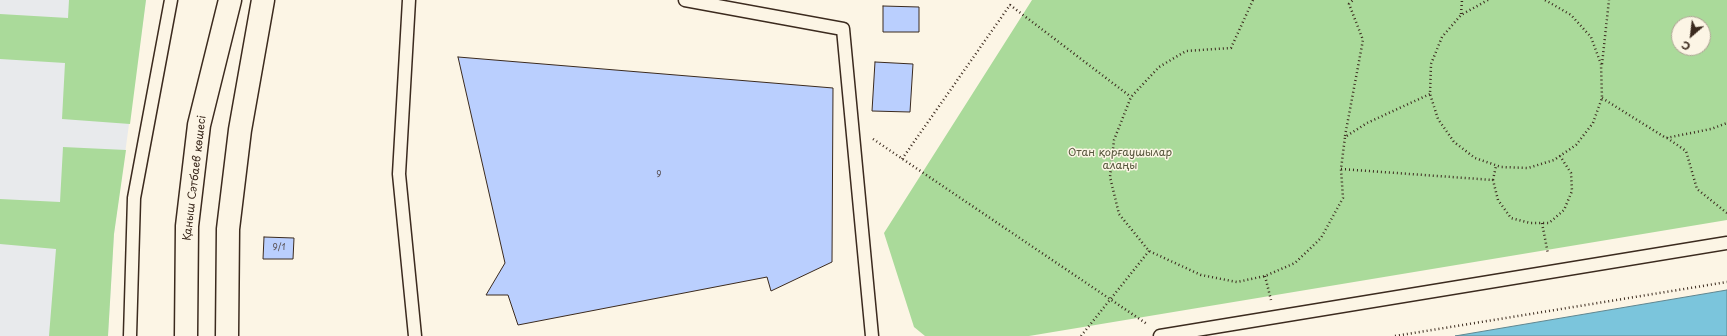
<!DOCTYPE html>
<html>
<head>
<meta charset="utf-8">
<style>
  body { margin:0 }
  #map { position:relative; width:1727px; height:336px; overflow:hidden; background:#fcf5e5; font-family:"Playpen Sans",sans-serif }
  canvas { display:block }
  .north { position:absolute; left:1671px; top:16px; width:40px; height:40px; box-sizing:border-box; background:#fcf5e5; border:1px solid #afa495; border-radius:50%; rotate:208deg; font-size:11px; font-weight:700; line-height:16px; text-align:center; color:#3b2a1e }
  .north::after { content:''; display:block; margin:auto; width:14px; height:18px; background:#3b2a1e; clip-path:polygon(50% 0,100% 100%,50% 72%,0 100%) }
</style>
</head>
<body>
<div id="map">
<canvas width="1727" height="336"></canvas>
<div class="north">С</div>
</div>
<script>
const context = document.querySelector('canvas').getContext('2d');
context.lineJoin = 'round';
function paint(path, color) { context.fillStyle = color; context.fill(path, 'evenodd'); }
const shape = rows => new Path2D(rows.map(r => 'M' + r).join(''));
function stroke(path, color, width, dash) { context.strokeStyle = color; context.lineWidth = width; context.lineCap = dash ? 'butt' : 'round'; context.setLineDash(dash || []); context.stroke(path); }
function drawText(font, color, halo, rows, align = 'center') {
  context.font = font + ' "Playpen Sans",sans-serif'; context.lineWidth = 3; context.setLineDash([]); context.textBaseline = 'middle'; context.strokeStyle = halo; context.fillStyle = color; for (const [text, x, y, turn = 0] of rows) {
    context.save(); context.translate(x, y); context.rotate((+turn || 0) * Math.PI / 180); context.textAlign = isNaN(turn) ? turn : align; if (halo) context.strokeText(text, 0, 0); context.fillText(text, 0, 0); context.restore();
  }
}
const built = shape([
  [0,0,146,0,114,234,108,336,0,336]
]);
const green = shape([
  [69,0,146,0,130,124,62,119,65,63,0,59,0,14,68,18],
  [1032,0,1727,0,1727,220,1029,336,925,336,914,327,884,233],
  [1679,24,1703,24,1703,48,1679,48],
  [63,147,126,150,114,234,108,336,49,336,56,249,0,244,0,199,60,202]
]);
const water = shape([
  [1727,290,1727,336,1455,336,1727,290]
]);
const building = shape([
  [883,6,919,7,919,32,883,32,883,6],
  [458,57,833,88,832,262,771,291,767,277,518,325,508,295,486,295,505,263,458,57],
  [875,62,913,64,910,112,872,111,875,62],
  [264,237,294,238,293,259,263,259,264,237]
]);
const path = shape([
  [1253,0,1231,48,1186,51,1159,67,1131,97,1114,140,1110,177,1119,214,1149,251,1201,275,1237,282,1265,276,1295,263,1321,238,1343,198,1341,169,1345,137,1367,123,1430,94],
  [1488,0,1461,15,1442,37,1431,64,1430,94,1438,119,1454,142,1475,158,1501,167,1528,168,1554,160,1576,145,1593,123,1602,98,1601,64,1591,37,1571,15,1545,0],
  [1461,14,1462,0],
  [1602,64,1609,0],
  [1602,98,1666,138,1711,129,1727,123],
  [1345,136,1363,40,1349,4,1353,0],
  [1667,138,1686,151,1697,189,1727,213],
  [873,139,1147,324],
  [902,159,1010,5,1131,97],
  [1341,169,1493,180,1498,200,1511,218,1530,223,1549,223,1564,210,1572,191,1571,173,1560,156],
  [1493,180,1496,166],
  [1542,223,1548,254],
  [1265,276,1271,300],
  [1081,336,1149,251],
  [1395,336,1727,282]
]);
const service = shape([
  [409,0,399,174,415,336],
  [685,0,843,29,872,336],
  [130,336,134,198,171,0],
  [1160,336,1727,243]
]);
const secondary = shape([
  [186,336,187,226,199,125,230,0],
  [227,336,228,229,240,130,263,0]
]);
const numberNames = [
  ["9",659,175],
  ["9/1",279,248]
];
const parkNames = [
  ["Отан қорғаушылар",1120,153],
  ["алаңы",1120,166]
];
const streetNames = [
  ["Қаныш Сәтбаев көшесі",195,178,-83]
];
paint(built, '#e8eaec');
paint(green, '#aada9a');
paint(water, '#7bc5dc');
stroke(water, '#618790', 1);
paint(building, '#bacffe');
stroke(building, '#3b2a1e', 1);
stroke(service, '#3b2a1e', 15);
stroke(secondary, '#3b2a1e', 25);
stroke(path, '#3b2a1e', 2.5, [1, 3]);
stroke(service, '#fcf5e5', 12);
stroke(secondary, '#fcf5e5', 22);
drawText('9px', '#5b5356', null, numberNames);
drawText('11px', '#57563d', '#fcf5e5', parkNames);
drawText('11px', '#3b2a1e', '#fcf5e5', streetNames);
</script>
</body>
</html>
